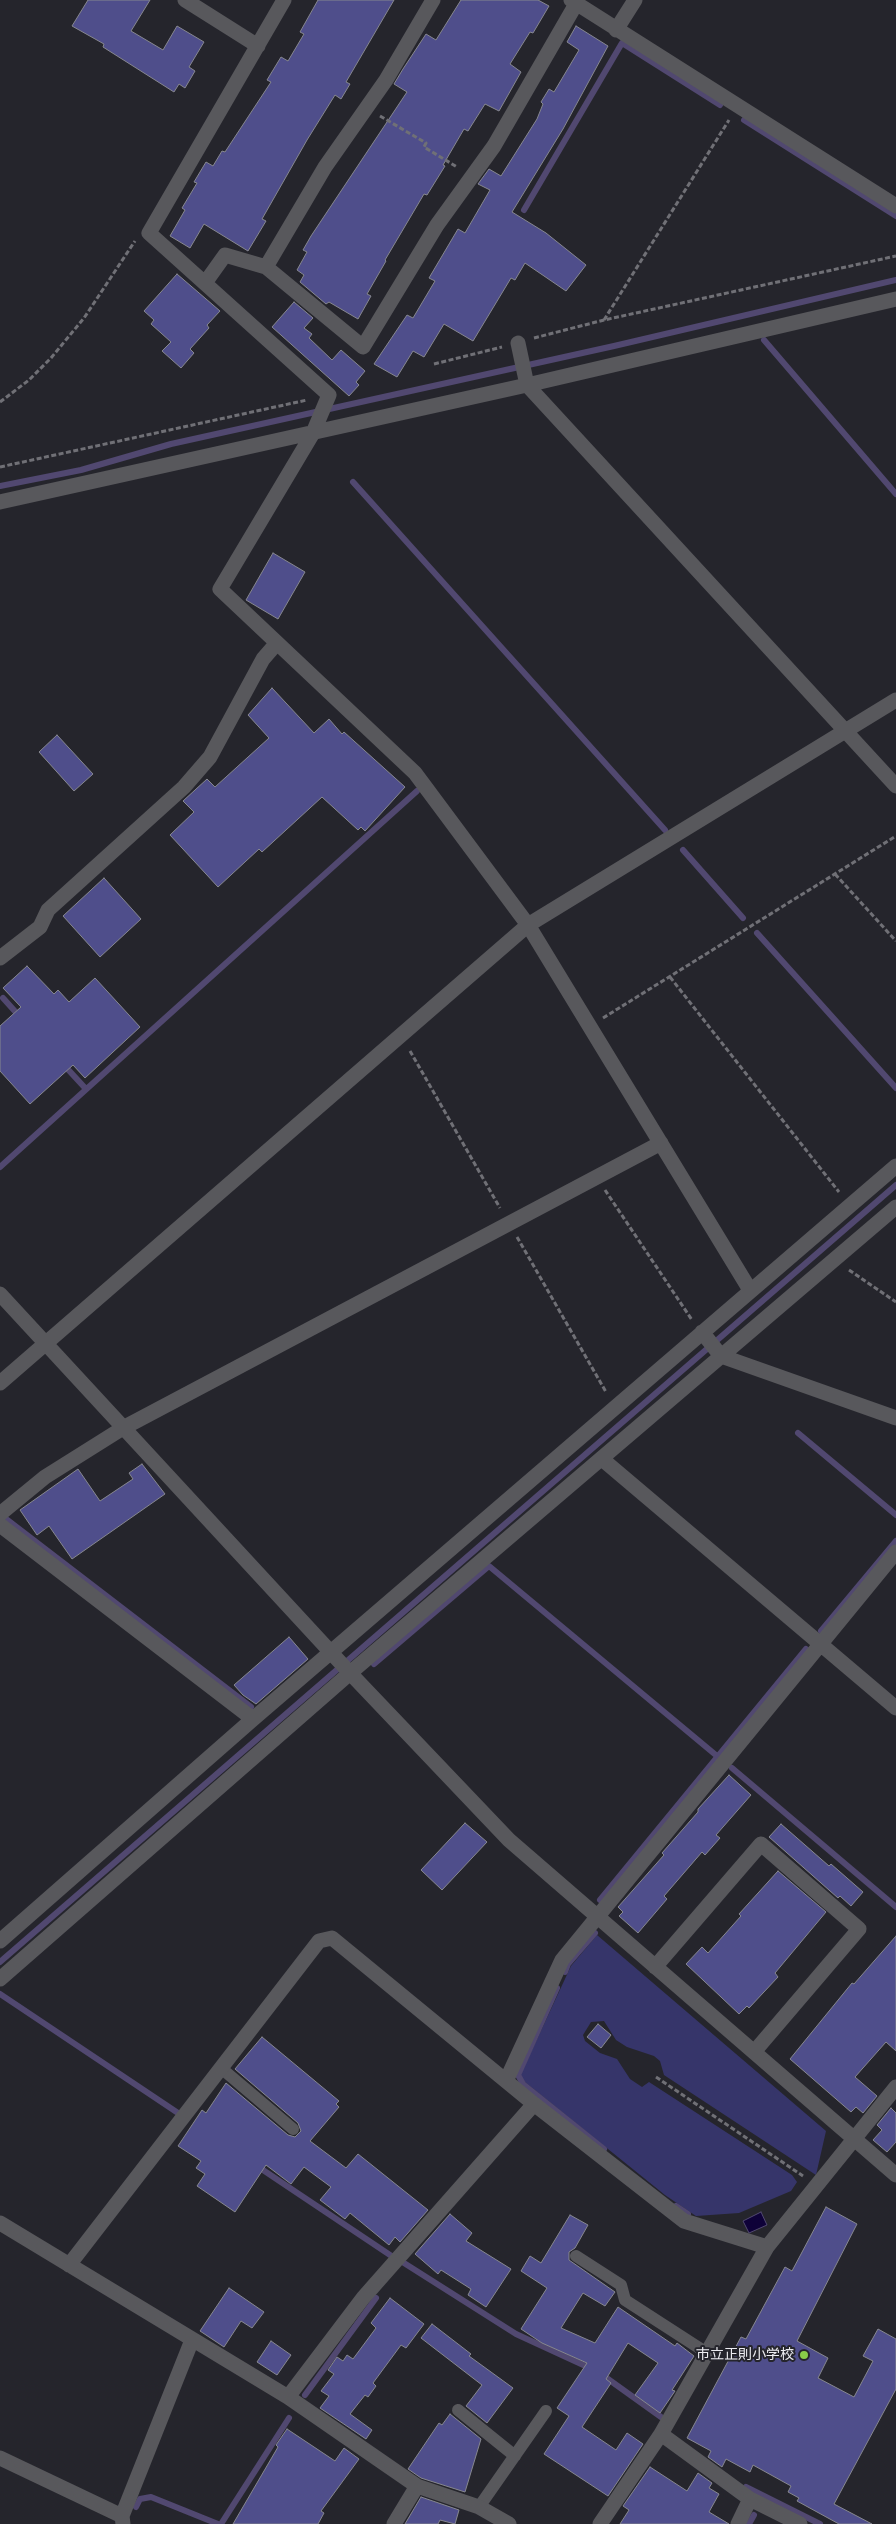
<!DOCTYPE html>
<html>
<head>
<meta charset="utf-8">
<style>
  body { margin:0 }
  canvas { display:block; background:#25252c }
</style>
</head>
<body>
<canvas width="896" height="2524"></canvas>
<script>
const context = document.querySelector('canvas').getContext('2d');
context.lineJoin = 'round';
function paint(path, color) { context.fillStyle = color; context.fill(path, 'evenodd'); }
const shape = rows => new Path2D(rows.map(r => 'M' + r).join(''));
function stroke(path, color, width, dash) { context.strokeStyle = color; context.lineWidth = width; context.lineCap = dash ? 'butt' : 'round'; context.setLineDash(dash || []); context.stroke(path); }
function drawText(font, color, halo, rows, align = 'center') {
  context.font = font + ' Quicksand,"Noto Sans JP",sans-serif'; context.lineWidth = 4; context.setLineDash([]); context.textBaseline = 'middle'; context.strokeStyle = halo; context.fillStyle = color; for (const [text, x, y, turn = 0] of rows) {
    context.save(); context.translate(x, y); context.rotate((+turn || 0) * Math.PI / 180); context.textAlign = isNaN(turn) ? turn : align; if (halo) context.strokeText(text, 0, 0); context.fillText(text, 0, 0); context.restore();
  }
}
const green = shape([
  [597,1935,826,2131,816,2175,664,2075,660,2061,654,2056,627,2047,616,2040,604,2021,591,2022,583,2035,585,2041,600,2053,617,2059,630,2079,642,2087,649,2082,792,2175,797,2182,791,2191,739,2213,696,2216,665,2195,525,2082,520,2076,571,1966]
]);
const water = shape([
  [761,2212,767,2225,749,2233,743,2221,761,2212]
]);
const stream = shape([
  [744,120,896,216],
  [524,210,622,43,720,105],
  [764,340,896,494],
  [353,482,665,830],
  [0,486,81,470,171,444,614,346,896,280],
  [683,850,743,918],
  [757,933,896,1088],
  [3,998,21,1018],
  [63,1064,86,1089],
  [0,1167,417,791],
  [798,1433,896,1515],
  [6,1519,251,1707],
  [821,1631,896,1541],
  [374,1664,489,1566,717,1756],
  [732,1768,896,1907],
  [600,1900,806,1649],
  [0,1962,896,1185],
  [565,1972,568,1964,595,1933],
  [557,1988,518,2075,523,2084,604,2149],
  [0,1994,178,2113],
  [257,2166,393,2257],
  [676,2206,688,2214],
  [404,2263,516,2334,592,2369],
  [601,2374,661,2417],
  [305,2395,376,2298],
  [746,2487,820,2524],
  [136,2507,140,2499,151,2497,218,2524],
  [221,2524,289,2418],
  [749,2524,754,2515]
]);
const building = shape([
  [88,0,150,0,131,31,163,50,177,26,204,42,189,67,195,71,185,88,179,84,174,92,103,47,104,44,72,26,88,0],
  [318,0,394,0,346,82,350,84,341,99,335,95,307,140,262,219,266,221,248,251,204,224,190,248,170,236,185,210,182,208,197,183,194,182,206,162,213,166,222,151,225,152,271,82,267,80,281,57,288,61,304,34,300,32,318,0],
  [461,0,538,0,549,6,533,33,530,32,510,64,521,72,499,111,485,104,468,131,464,129,443,165,445,166,427,195,424,194,385,260,386,261,367,294,371,296,358,319,329,302,326,304,300,282,304,275,297,270,307,252,303,250,311,236,407,92,394,84,403,69,426,34,436,40,461,0],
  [576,26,608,46,563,129,512,212,546,233,586,265,566,291,525,263,515,280,511,278,473,341,444,324,424,357,413,351,397,377,374,364,407,315,413,318,435,281,429,278,458,229,465,233,490,190,478,184,489,169,501,176,537,119,543,104,541,102,549,89,554,92,579,50,567,42,576,26],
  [177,274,220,311,207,325,209,328,190,349,194,353,181,368,162,351,171,342,151,324,154,320,144,311,177,274],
  [294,302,313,318,304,328,312,334,309,338,332,360,341,350,365,371,356,382,359,385,349,396,272,327,294,302],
  [273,553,305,572,278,619,246,600,273,553],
  [272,688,314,733,329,719,342,734,344,732,405,787,365,831,361,827,358,830,322,797,262,852,259,849,218,887,170,835,194,812,183,801,207,779,215,787,269,738,248,715,272,688],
  [57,735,93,774,74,791,39,752,57,735],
  [104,878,141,919,100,957,63,916,104,878],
  [27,966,54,994,58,990,69,1002,95,978,140,1027,85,1078,73,1065,30,1104,0,1071,0,1026,21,1007,3,988,27,966],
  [142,1464,165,1494,72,1559,49,1526,37,1535,20,1510,78,1469,100,1501,133,1479,129,1473,142,1464],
  [289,1637,308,1659,256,1704,243,1695,234,1685,289,1637],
  [729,1775,751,1795,716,1835,720,1838,705,1855,702,1852,664,1896,667,1899,638,1933,619,1916,623,1912,618,1907,664,1855,662,1853,698,1812,698,1809,729,1775],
  [465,1823,487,1842,442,1890,421,1870,465,1823],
  [781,1824,829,1866,831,1864,863,1892,851,1906,840,1896,838,1898,769,1837,781,1824],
  [778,1871,826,1912,775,1973,778,1977,749,2008,747,2006,739,2014,686,1964,702,1947,708,1953,741,1916,739,1914,778,1871],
  [896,1936,896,2051,886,2042,855,2077,877,2096,863,2113,856,2107,851,2112,790,2059,852,1983,854,1984,896,1936],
  [598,2024,611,2035,601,2048,587,2037,598,2024],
  [262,2037,339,2101,336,2104,339,2107,310,2141,346,2168,358,2154,428,2210,400,2242,395,2237,389,2245,350,2213,345,2219,320,2200,331,2187,304,2167,291,2184,266,2165,235,2212,197,2186,205,2174,196,2168,201,2161,178,2146,202,2110,206,2113,226,2083,288,2135,295,2137,301,2131,298,2123,235,2069,262,2037],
  [891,2108,896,2113,896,2142,887,2152,873,2140,882,2130,877,2125,891,2108],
  [826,2207,857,2224,797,2341,828,2358,818,2378,854,2397,873,2361,863,2356,878,2329,896,2339,896,2389,834,2504,872,2524,839,2524,797,2501,799,2498,788,2492,791,2486,753,2465,750,2472,726,2459,722,2467,708,2457,711,2451,687,2438,741,2337,746,2339,785,2267,792,2271,826,2207],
  [450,2214,472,2233,466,2241,511,2269,486,2307,468,2295,471,2289,441,2270,438,2274,415,2254,450,2214],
  [570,2215,588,2225,575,2248,569,2252,569,2260,615,2292,605,2306,583,2293,561,2328,595,2343,618,2307,675,2346,677,2343,694,2356,672,2390,675,2391,660,2413,635,2395,658,2363,628,2343,606,2379,611,2383,582,2427,616,2450,627,2433,643,2444,608,2496,544,2454,569,2416,557,2408,587,2363,542,2343,521,2329,547,2288,521,2271,530,2256,541,2263,570,2215],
  [229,2288,264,2312,252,2328,241,2321,224,2347,200,2331,229,2288],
  [390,2298,424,2324,406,2348,401,2345,373,2383,376,2386,368,2397,365,2395,350,2414,372,2430,366,2439,320,2408,329,2396,321,2391,334,2374,328,2370,337,2357,343,2361,347,2355,353,2359,376,2328,371,2323,390,2298],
  [432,2324,471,2354,469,2356,513,2388,487,2423,466,2406,482,2385,421,2338,432,2324],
  [271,2341,291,2355,277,2375,257,2362,271,2341],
  [450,2414,481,2439,465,2492,421,2478,408,2469,439,2423,442,2425,450,2414],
  [287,2429,335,2461,344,2448,359,2459,321,2511,324,2513,318,2524,233,2524,278,2447,276,2445,287,2429],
  [650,2467,687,2491,698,2473,712,2483,709,2488,719,2494,709,2512,729,2524,620,2524,629,2510,623,2506,650,2467],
  [421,2497,459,2510,455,2524,440,2520,438,2524,405,2524,421,2497]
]);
const path = shape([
  [380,116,426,143,424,147,457,167],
  [604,320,729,120],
  [534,338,604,320,896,256],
  [434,364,502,347],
  [0,402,29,380,51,358,84,318,135,241],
  [0,467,307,400],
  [835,874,896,941],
  [670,977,839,1192],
  [603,1018,896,836],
  [410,1051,500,1208],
  [605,1190,692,1320],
  [517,1237,606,1392],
  [849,1270,896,1302],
  [656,2077,803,2176]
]);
const service = shape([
  [221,2068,293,2129],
  [576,2256,621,2285,625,2300,707,2353],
  [458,2410,515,2456],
  [479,2507,546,2411]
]);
const minor = shape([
  [185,0,258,46],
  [284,0,149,233,329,395,313,433,220,589,415,773,528,925,750,1290],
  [571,0,896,206],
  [616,30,635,0],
  [266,267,325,167,386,80,433,0],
  [205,283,225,255,266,267,363,347,437,225,494,146,576,4],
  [518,343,527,385,896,786],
  [0,502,527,385,896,299],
  [0,958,40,927,48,910,184,787,210,757,263,659,276,644],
  [0,1294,350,1673,509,1840,896,2175],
  [702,1332,721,1356,896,1418],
  [0,1383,528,925,896,700],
  [602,1459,896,1708],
  [0,1514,45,1477,123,1428,661,1143],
  [0,1525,253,1719],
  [0,1941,253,1719,896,1166],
  [655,1967,761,1844,859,1929,754,2052],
  [0,1979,350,1673,896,1207],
  [506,2081,562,1960,896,1552],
  [0,2223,288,2397,417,2486,479,2507,509,2524],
  [69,2265,319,1941,332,1938,534,2104,684,2221,767,2247],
  [288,2397,363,2298,534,2104],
  [661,2434,750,2499,800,2524],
  [0,2458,122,2516],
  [123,2524,122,2516,192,2340],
  [394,2524,417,2486],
  [600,2524,661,2434,767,2247,896,2087],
  [738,2524,750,2499]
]);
const markers = [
  [804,2355,5,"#89ce48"]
];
const poiNames = [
  ["市立正則小学校",794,2355]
];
paint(green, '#36356a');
paint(water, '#0e0138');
stroke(water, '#514870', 1);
stroke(stream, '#514870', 6);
paint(building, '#4f4e8b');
stroke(building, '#86878f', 1);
stroke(path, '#707076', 3, [5, 2.5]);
stroke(service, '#58585c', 12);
stroke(minor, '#58585c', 15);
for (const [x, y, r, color] of markers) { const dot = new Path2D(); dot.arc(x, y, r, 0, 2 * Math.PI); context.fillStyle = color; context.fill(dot); stroke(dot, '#25252c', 2); }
drawText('14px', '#ededf2', '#25252c', poiNames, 'right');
</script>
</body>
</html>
